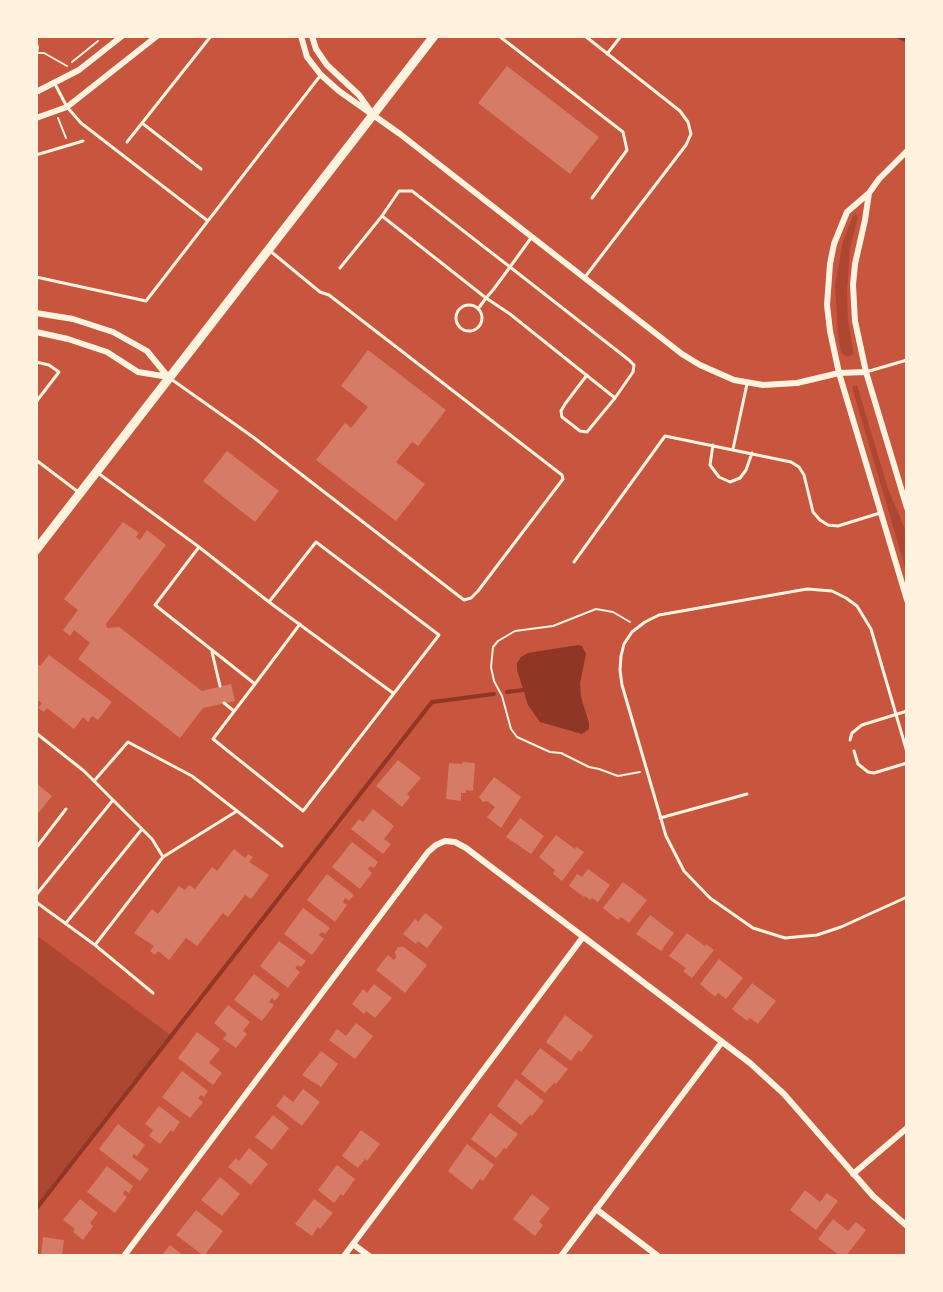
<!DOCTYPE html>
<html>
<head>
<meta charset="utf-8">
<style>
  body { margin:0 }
  #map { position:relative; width:943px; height:1292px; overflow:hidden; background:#c8553d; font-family:"Source Sans 3",sans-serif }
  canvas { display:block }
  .frame { position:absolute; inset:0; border:38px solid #fff3e0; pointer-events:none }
</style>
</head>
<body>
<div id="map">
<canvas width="943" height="1292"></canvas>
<div class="frame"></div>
</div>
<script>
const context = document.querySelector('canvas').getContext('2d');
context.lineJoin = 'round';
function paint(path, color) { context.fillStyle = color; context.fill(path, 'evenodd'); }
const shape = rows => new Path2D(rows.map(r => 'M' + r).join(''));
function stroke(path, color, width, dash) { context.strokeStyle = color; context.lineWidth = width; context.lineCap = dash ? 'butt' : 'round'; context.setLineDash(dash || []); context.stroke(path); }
const green = shape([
  [856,214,858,217,850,248,847,291,848,321,853,350,853,354,847,357,841,353,838,335,835,285,843,241,853,216],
  [857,385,888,489,907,534,907,574,852,387],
  [36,935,173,1037,36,1210]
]);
const water = shape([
  [578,645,582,646,586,654,580,683,581,697,589,723,589,729,582,734,540,722,528,705,517,670,517,663,521,657,528,653]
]);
const stream = shape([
  [897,36,907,41],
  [507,692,523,690],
  [36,1209,432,702,494,694]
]);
const building = shape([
  [507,66,599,137,570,174,478,103],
  [368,350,446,410,418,446,412,442,396,462,425,484,396,521,316,460,345,423,351,428,368,407,341,386],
  [227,451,279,491,255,522,203,481],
  [123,522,139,533,136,537,140,540,147,530,166,545,106,624,107,628,119,627,202,691,231,684,235,701,203,708,180,738,78,659,90,643,74,630,70,636,63,630,78,610,64,599],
  [49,655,112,702,98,720,92,716,88,722,83,717,74,729,47,708,44,712,38,708,42,703,36,699,36,663,40,666],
  [398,760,421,778,407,794,410,797,402,807,376,786],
  [462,762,475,763,473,791,466,790,466,793,461,793,461,801,446,799,449,763,462,764],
  [494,777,521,797,501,828,487,817,495,807,487,801,483,802,479,797],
  [36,783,52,796,36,816],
  [373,809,394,826,384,839,391,844,383,854,351,829,359,819,363,822],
  [520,818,544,836,531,854,506,837],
  [556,835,575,849,576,847,584,852,562,881,553,874,555,870,539,857],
  [352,842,378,862,374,868,370,866,368,869,372,873,360,889,332,867],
  [234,849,245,858,248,854,253,857,249,862,269,875,251,899,245,895,228,917,223,913,197,946,186,938,169,960,158,951,155,955,150,951,154,946,134,933,152,909,158,914,179,886,185,890,189,885,195,889,212,867,217,871],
  [588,869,610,885,598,902,592,898,590,900,585,896,584,897,569,886,577,874,582,877],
  [327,874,354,895,349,901,345,898,343,902,347,905,335,922,307,900],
  [623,882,647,900,629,923,621,917,618,920,603,908],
  [303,908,330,928,325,934,322,932,319,935,324,939,312,955,284,934],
  [425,913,443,927,427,948,418,941,416,944,403,934,415,919,418,922],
  [650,915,674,933,661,951,636,934],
  [687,933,705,946,706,944,714,950,692,978,683,971,686,968,669,956],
  [279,941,306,961,301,967,298,965,295,968,300,972,288,988,260,966],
  [398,947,404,947,427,965,405,993,376,970,388,955,394,960,396,957,395,952],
  [719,959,743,978,726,999,718,993,715,997,700,984],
  [254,974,280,994,275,1001,272,998,269,1002,274,1005,262,1021,234,1000],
  [752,983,776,1001,758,1024,750,1018,747,1021,732,1009],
  [374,984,392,998,375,1018,366,1011,364,1014,352,1004,363,989,367,993],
  [228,1005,250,1022,243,1031,247,1034,236,1048,223,1039,227,1034,214,1023],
  [565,1015,593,1036,581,1052,579,1050,571,1061,546,1042],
  [356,1023,373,1036,355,1059,329,1040,337,1029,346,1036],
  [197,1032,220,1049,209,1063,222,1073,213,1085,178,1058],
  [540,1048,568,1069,556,1084,554,1083,545,1093,521,1074],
  [321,1051,338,1064,321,1087,302,1075],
  [182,1071,208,1091,204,1097,201,1095,198,1098,203,1102,190,1118,162,1097],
  [516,1079,544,1101,532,1116,530,1115,521,1125,497,1106],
  [303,1089,320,1102,302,1126,276,1106,284,1095,293,1102],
  [159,1106,180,1122,173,1132,171,1130,160,1144,149,1136,153,1130,145,1124],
  [490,1113,518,1134,506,1149,504,1148,496,1158,471,1139],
  [273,1115,289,1128,272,1150,255,1137],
  [118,1124,145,1145,137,1156,134,1154,132,1157,149,1169,140,1181,99,1149],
  [361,1130,380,1144,367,1161,365,1159,358,1168,342,1156],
  [467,1144,494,1165,483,1181,480,1179,472,1190,448,1171],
  [249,1148,268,1164,251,1185,228,1167,236,1158,239,1161],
  [337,1165,355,1179,343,1196,341,1194,334,1203,318,1190],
  [107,1166,133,1186,129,1193,125,1190,123,1194,127,1197,115,1213,87,1192],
  [220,1177,240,1194,222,1216,201,1200],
  [805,1190,820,1202,827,1193,838,1201,816,1230,790,1210],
  [532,1194,550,1208,539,1222,543,1225,535,1236,513,1219],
  [80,1199,98,1213,90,1223,93,1226,83,1240,73,1232,75,1229,63,1220],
  [314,1199,333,1213,320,1229,318,1227,312,1236,295,1224],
  [196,1210,223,1231,204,1256,176,1235],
  [833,1219,848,1231,856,1222,866,1230,846,1256,840,1256,818,1239],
  [43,1237,64,1240,62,1256,41,1256],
  [170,1245,184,1256,161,1256]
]);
const path = shape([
  [36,40,38,47,36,60],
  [38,53,44,53,67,66],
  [72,62,98,41],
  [58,118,66,138],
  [630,622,613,612,596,609,553,626,515,631,498,641,493,647,491,667,494,681,502,696,511,729,517,737,550,752,561,753,589,767,599,769,618,776,640,772]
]);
const service = shape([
  [499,36,623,132,627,150,592,198],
  [585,36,680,111,688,122,691,134,686,145,585,277],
  [607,54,621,36],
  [55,84,67,107,81,123,208,221],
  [142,123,201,169],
  [127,142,211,36],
  [36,155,83,141],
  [340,268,382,216],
  [36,277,146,301,320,76],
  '456 318a13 13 0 1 1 26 0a13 13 0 1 1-26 0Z',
  [478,309,486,298,382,216,399,191,412,191,510,267,629,360,634,365,633,372,615,398,510,314,486,298,493,290,510,267,531,238],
  [36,362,49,365,59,372,36,402],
  [866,372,907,360],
  [587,375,565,404,561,411,562,417,580,431,587,432,615,398],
  [171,379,253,437,464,600,471,598,478,591,563,479,562,475,329,295,320,292,269,250],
  [713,445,710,465,719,477,730,482,740,478,746,470,752,453],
  [733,449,747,384],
  [36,460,77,491],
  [98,473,199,547,269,602,316,542,439,635,303,811,213,739,255,684,155,605,199,547],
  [574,562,665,436,791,462,799,467,804,475,813,512,820,520,828,525,838,526,880,513],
  [269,602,393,693],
  [212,652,220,686],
  [255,684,300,624],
  [224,703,234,711],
  [36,733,84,771,152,839,163,857,95,945,36,902],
  [850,740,852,733,862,725,907,711],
  [854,751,858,764,868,772,874,773,907,763],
  [907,752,871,629,857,606,846,598,832,591,807,589,659,615,645,622,632,632,624,644,621,656,620,670,622,685,666,836,684,871,710,898,753,928,785,938,817,935,841,927,907,897],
  [94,781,128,742,192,776,282,846],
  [660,818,747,794],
  [36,848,66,809],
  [163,857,237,811],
  [36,895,113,800],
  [66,923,142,829],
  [95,945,153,993]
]);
const minor = shape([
  [301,36,307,57,321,75,339,91,400,134,682,354,700,365,734,380,763,385,797,383,839,373,866,372],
  [312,36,316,49,327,65,359,95,369,109],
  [36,92,79,70,122,36],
  [36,118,67,107,157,36],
  [907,151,879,179,869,193,847,212,834,244,830,264,827,305,830,331,839,373,907,600],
  [869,193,865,220,855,264,853,285,855,321,866,372,907,508],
  [36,313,73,319,113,332,147,351,169,378],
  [36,332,68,339,107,352,138,372,169,377],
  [853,1174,907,1128],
  [596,1209,658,1256],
  [353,1244,369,1256],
  [124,1256,428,852,436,845,445,841,455,842,466,848,750,1063,784,1094,873,1196,907,1226],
  [344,1256,583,937],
  [561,1256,722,1042]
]);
const secondary = shape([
  [36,550,434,36]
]);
paint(green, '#ae4732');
paint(water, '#8f3625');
stroke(stream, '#8f3625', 4);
paint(building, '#d67c66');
stroke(path, '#fff3e0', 2);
stroke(service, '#fff3e0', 3);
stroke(minor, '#fff3e0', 6);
stroke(secondary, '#fff3e0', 9);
</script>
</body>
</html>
